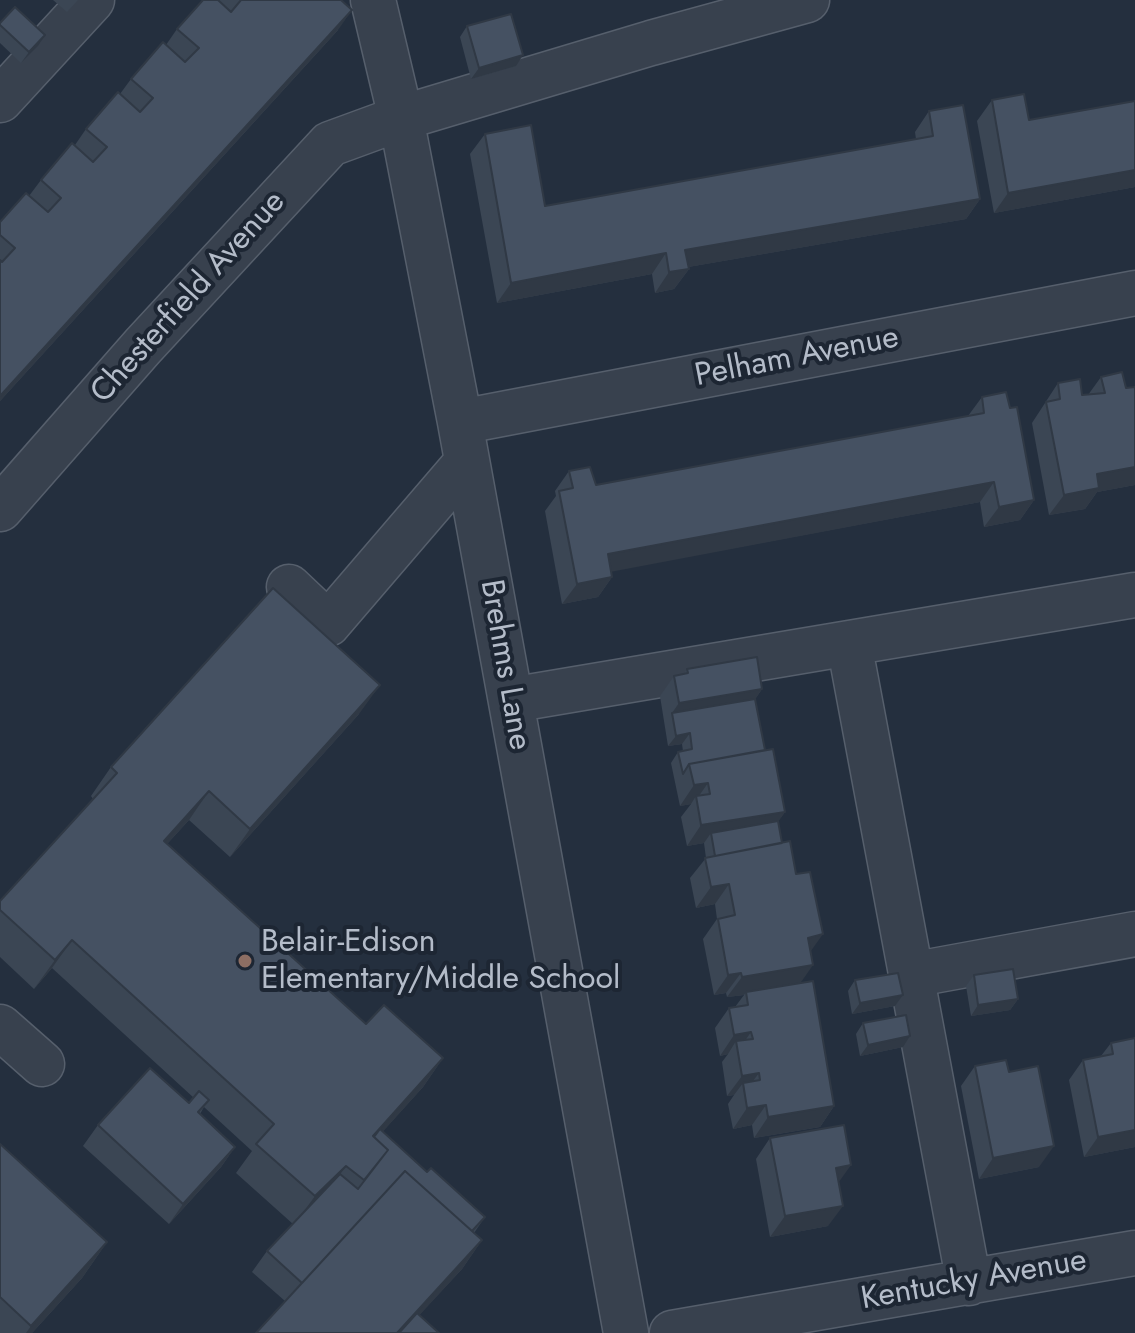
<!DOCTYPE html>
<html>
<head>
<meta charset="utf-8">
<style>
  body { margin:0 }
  canvas { display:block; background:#242f3e }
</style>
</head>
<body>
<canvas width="1135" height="1333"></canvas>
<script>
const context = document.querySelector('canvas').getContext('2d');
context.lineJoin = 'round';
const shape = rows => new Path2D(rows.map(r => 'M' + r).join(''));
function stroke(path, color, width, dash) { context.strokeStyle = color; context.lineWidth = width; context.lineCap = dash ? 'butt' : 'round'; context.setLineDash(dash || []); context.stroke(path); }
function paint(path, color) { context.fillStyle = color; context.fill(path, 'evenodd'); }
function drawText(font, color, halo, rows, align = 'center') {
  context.font = font + ' Jost,sans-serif'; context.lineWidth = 8; context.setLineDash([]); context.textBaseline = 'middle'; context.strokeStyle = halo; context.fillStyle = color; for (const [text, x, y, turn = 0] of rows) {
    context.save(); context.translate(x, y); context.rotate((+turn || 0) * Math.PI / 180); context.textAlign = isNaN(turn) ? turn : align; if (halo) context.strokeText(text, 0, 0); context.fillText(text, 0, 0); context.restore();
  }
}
const minor = shape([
  [373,0,401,118,460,422,626,1333],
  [0,100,92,0],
  [460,422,1135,293],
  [0,509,143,346,330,144,401,118,651,43,807,0],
  [289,587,328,624,467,462],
  [849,643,969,1283],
  [511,700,1135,595],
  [911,975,1135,934],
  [0,1027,42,1064],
  [672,1333,1135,1253]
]);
const wall = shape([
  [53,0,78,0,67,12],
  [203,0,341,0,338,30,0,401,0,222,29,196,41,180,75,145,86,129,120,94,131,79,166,45,177,29],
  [0,23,38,46,21,63,0,43],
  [467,26,516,66,471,79,460,37],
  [992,100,1029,120,1135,101,1135,187,994,213,977,121],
  [929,111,980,199,966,219,688,267,689,269,674,289,655,293,652,274,497,303,470,154,485,134,545,206,916,139,915,132],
  [1101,377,1135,485,1097,492,1085,509,1049,515,1032,423,1058,383,1082,395,1088,395],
  [982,397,1010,408,1034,500,1020,520,984,527,980,502,611,571,612,577,598,597,562,604,545,511,556,496,555,491,569,471,596,485,968,416],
  [687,669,762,689,755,699,765,750,785,812,778,821,782,843,811,951,800,983,834,1106,820,1127,754,1138,752,1125,733,1129,728,1104,734,1095,727,1096,722,1062,728,1054,720,1056,715,1028,729,1008,735,1007,744,995,727,997,726,993,714,995,703,939,717,919,715,904,696,908,690,878,706,858,704,843,687,846,681,817,691,804,680,806,671,763,678,752,683,751,682,744,668,746,660,696,674,676,684,674],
  [359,714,230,857,189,820,167,844,366,1024,443,1058,423,1087,383,1131,427,1172,485,1217,474,1233,482,1240,462,1269,419,1315,285,1301,252,1272,267,1251,293,1224,236,1173,252,1151,204,1107,200,1114,235,1147,221,1167,169,1224,83,1146,98,1125,189,1103,194,1098,52,968,34,989,0,957,0,901,93,799,91,796,111,767],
  [974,975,1018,999,1010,1010,971,1016,966,986],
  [855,980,903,995,895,1006,852,1014,848,991],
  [863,1023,903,1047,860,1056,856,1034],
  [1135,1038,1135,1147,1084,1157,1069,1080,1083,1060,1101,1056,1111,1043],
  [975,1066,1009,1072,1039,1167,979,1179,961,1086],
  [770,1138,838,1183,828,1226,770,1237,756,1159],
  [0,1144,107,1242,82,1278,32,1333,0,1333]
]);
const shadedWall = shape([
  [352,10,338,30,0,401,0,396],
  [45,35,38,46,21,63,29,52],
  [523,55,516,66,471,79,479,68],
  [1135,170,1135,187,994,213,1008,193],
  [980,199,966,219,671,270,685,250],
  [666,253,652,274,497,303,511,283],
  [689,269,674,289,655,293,669,272],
  [1135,467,1135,485,1097,492,1085,509,1049,515,1064,495,1097,474],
  [994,482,980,502,594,575,608,554],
  [1034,500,1020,520,984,527,999,507],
  [612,577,598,597,562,604,577,584],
  [380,685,359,714,230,857,250,829],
  [762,689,748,710,672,713,679,703],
  [690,733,682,744,668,746,676,736],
  [708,783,696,800,696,796,691,804,680,806,694,785],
  [209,791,189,820,144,869,164,841],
  [785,812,771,832,711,833,704,843,687,846,701,825],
  [729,884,715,904,696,908,711,887],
  [823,934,808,955,808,938],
  [72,940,52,968,34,989,55,960],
  [813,965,799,985,746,992,744,995,727,997,742,977],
  [741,973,726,993,714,995,728,975],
  [903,995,895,1006,852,1014,860,1003],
  [1018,999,1010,1010,971,1016,978,1005],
  [751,1032,738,1051,736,1041,728,1054,720,1056,734,1035],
  [910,1036,903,1047,860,1056,868,1045],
  [443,1058,423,1087,369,1147,373,1136],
  [759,1073,744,1093,743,1083,734,1095,727,1096,742,1076],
  [766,1105,752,1125,733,1129,747,1108],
  [834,1106,820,1127,754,1138,768,1117],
  [1135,1130,1135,1147,1084,1157,1098,1137],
  [1054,1146,1039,1167,979,1179,993,1158],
  [235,1147,221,1167,169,1224,183,1204],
  [851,1165,836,1186,836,1168],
  [346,1166,326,1194,294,1225,315,1196],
  [843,1206,828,1226,770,1237,785,1216],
  [482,1240,462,1269,403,1333,397,1333],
  [107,1242,82,1278,32,1333,26,1333,31,1326]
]);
const building = shape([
  [203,0,218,0,231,12,241,0,341,0,352,10,0,396,0,260,2,262,15,248,0,235,0,222,26,193,48,212,61,198,41,180,72,143,93,162,107,147,86,129,118,92,140,112,153,98,131,79,163,42,185,62,199,48,177,29,203,0],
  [15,7,45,35,29,52,0,25,0,23,15,7],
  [511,14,523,55,479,68,467,26,511,14],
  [1024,94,1029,120,1135,101,1135,170,1008,193,992,100,1024,94],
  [963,105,980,199,685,250,689,269,669,272,666,253,511,283,485,134,531,125,545,206,933,136,929,111,963,105],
  [1122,372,1126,388,1135,387,1135,467,1097,474,1099,488,1064,495,1046,402,1060,399,1058,383,1080,379,1082,395,1105,393,1101,377,1122,372],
  [1006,392,1010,408,1017,407,1034,500,999,507,994,482,608,554,612,577,577,584,559,491,573,488,569,471,590,467,596,485,984,413,982,397,1006,392],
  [273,588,380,685,250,829,209,791,164,841,366,1024,384,1005,443,1058,373,1136,388,1150,364,1180,346,1166,315,1196,256,1144,274,1124,72,940,55,960,0,910,0,901,117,773,111,767,273,588],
  [757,657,762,689,679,703,674,676,688,673,687,669,757,657],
  [755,699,765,750,689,764,683,774,678,752,692,749,690,733,676,736,672,713,755,699],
  [773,749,785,812,701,825,696,796,710,794,708,783,694,785,689,764,773,749],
  [778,821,782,843,715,856,711,833,778,821],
  [790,841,796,874,810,872,823,934,808,938,813,965,742,977,741,973,728,975,718,919,735,915,729,884,711,887,705,858,790,841],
  [1013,969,1018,999,978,1005,974,975,1013,969],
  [898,973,903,995,860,1003,855,980,898,973],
  [813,981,834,1106,768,1117,766,1105,747,1108,743,1083,760,1080,759,1073,742,1076,736,1041,753,1039,751,1032,734,1035,729,1008,748,1005,746,992,813,981],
  [906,1015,910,1036,868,1045,863,1023,906,1015],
  [1135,1038,1135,1130,1098,1137,1083,1060,1113,1054,1111,1043,1135,1038],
  [1006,1060,1009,1072,1038,1066,1054,1146,993,1158,975,1066,1006,1060],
  [150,1068,189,1103,199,1091,209,1100,198,1112,235,1147,183,1204,98,1125,150,1068],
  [844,1125,851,1165,836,1168,843,1206,785,1216,770,1138,844,1125],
  [380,1129,427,1172,431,1168,485,1217,472,1231,405,1171,302,1283,267,1251,340,1174,358,1189,388,1150,374,1137,380,1129],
  [0,1144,107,1242,31,1326,0,1297,0,1144],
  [405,1171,482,1240,397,1333,256,1333,405,1171],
  [417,1313,439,1333,399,1333,417,1313]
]);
const markers = [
  [245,961,8,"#8d6e63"]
];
const streetNames = [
  ["Chesterfield Avenue",189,298,-48],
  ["Pelham Avenue",797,358,-11],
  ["Brehms Lane",504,665,80],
  ["Kentucky Avenue",974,1281,-10]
];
const poiNames = [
  ["Belair-Edison",261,943],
  ["Elementary/Middle School",261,980]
];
stroke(minor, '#565f6c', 47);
stroke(minor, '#38414e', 44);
paint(wall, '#3b4654');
paint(shadedWall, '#303945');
paint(building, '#455162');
stroke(building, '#303945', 2);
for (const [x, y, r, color] of markers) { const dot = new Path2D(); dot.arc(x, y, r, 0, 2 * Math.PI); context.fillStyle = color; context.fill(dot); stroke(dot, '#1d2633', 3); }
drawText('32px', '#b4bcc9', '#1d2633', streetNames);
drawText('32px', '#b4bcc9', '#1d2633', poiNames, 'left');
</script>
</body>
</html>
